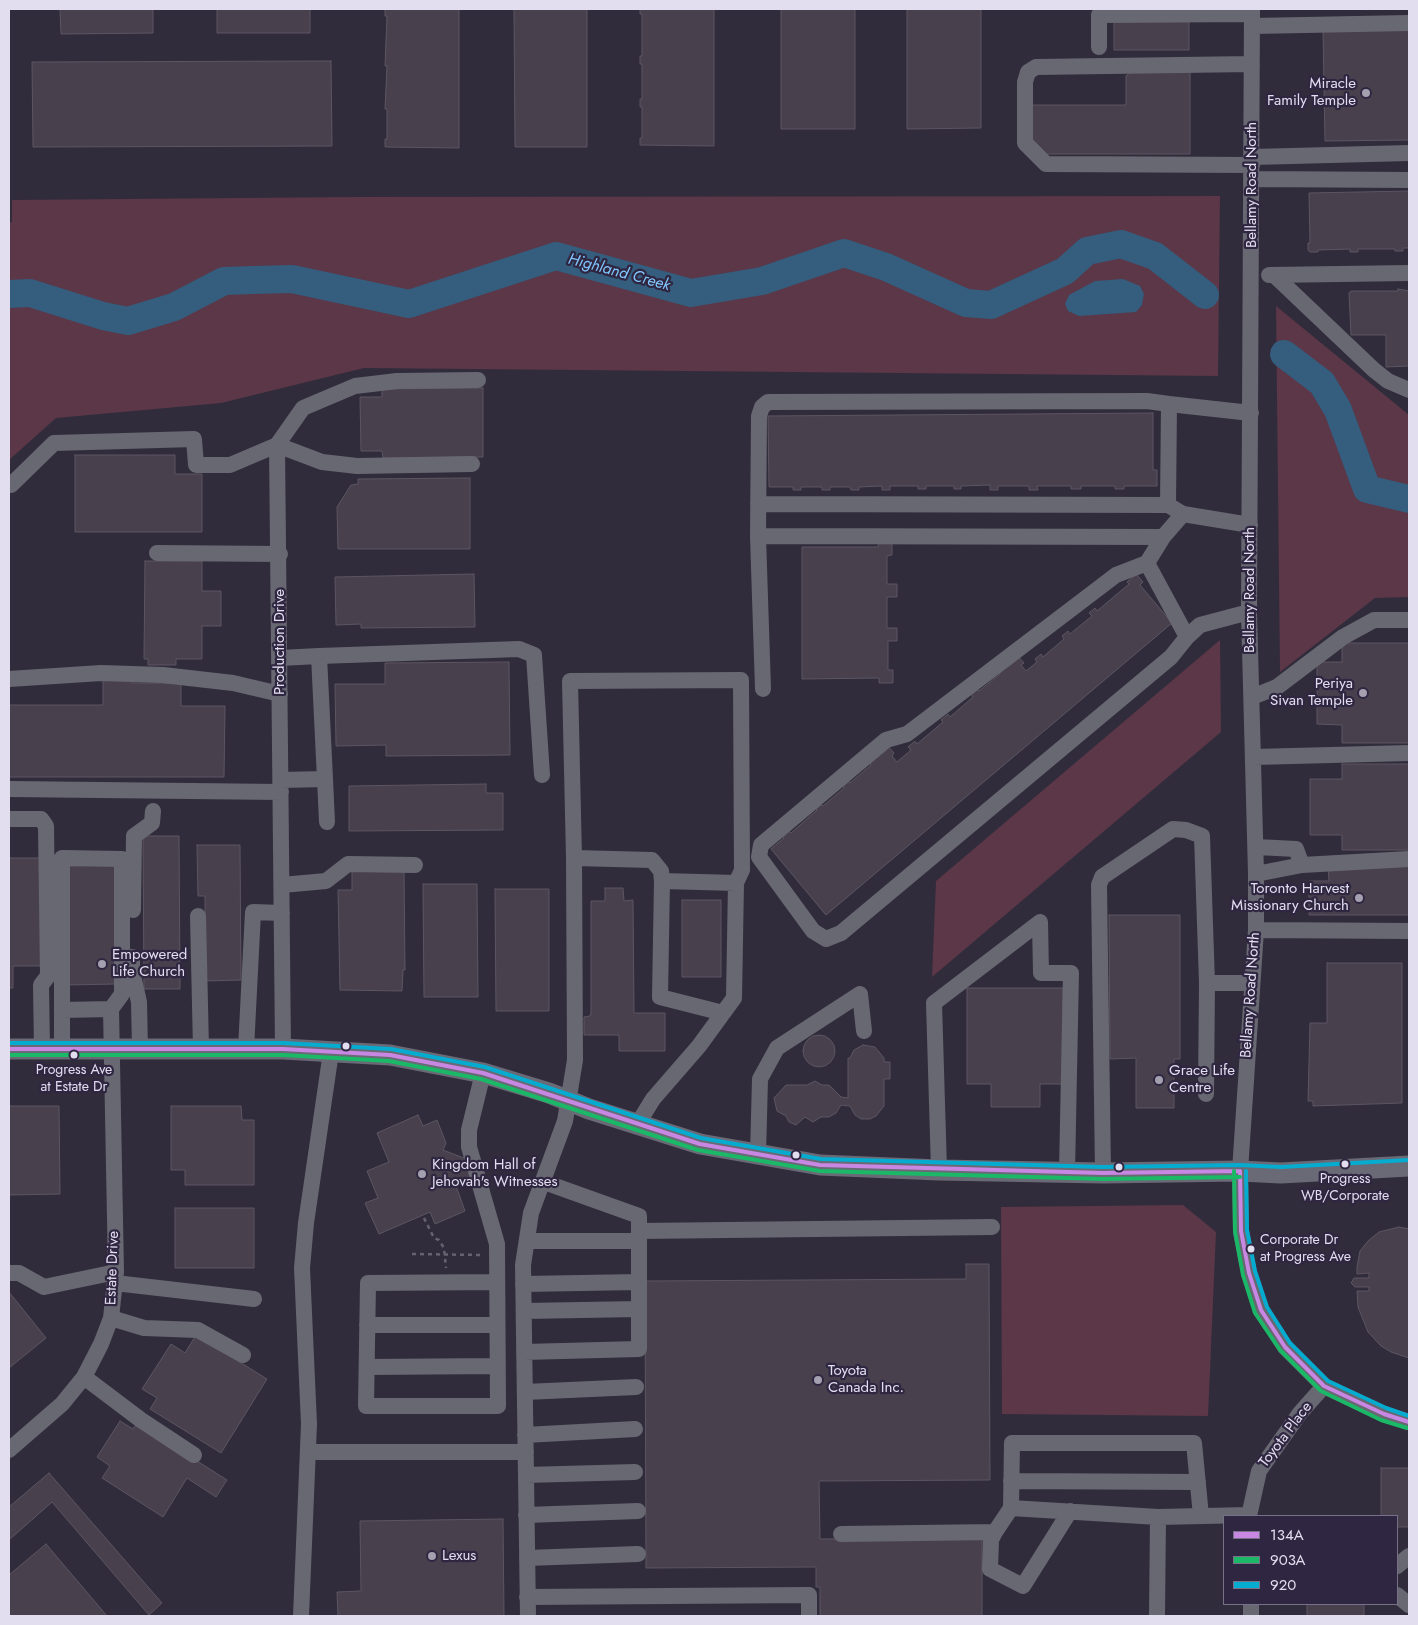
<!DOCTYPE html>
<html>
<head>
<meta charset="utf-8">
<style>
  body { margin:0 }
  #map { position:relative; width:1418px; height:1625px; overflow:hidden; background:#312c3b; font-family:Jost,sans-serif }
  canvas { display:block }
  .frame { position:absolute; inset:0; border:10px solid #e2deef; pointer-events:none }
  .legend { position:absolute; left:1223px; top:1515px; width:175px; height:90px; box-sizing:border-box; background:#2f2641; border:1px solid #777087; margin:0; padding:6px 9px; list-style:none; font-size:15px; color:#e2deef }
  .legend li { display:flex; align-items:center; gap:10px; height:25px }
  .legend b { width:25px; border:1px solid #777087 }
</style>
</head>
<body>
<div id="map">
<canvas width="1418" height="1625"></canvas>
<div class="frame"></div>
<ul class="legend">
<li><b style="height:6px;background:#c787e3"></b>134A</li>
<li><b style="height:6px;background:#1ab867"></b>903A</li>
<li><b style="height:6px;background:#06acd0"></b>920</li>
</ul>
</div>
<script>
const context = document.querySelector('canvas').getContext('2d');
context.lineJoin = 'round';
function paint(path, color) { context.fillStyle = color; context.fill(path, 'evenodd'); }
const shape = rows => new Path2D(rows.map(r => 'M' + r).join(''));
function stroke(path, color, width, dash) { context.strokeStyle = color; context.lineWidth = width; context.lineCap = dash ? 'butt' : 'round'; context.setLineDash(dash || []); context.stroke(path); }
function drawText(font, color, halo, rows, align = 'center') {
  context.font = font + ' Jost,sans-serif'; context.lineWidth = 4.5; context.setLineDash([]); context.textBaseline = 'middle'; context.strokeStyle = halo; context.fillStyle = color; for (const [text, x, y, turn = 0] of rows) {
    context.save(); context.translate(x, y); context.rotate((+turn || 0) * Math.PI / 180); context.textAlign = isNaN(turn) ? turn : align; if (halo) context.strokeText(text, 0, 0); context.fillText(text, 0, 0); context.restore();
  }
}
const green = shape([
  [1220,196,1218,376,364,368,221,403,56,418,9,460,9,223,12,222,12,200,354,197],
  [1276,306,1409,415,1409,597,1375,598,1280,672],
  [1220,640,1221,732,932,977,936,881],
  [1183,1205,1216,1232,1208,1416,1002,1414,1001,1207]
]);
const water = shape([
  [1123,279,1140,286,1144,294,1142,305,1136,312,1079,316,1068,311,1065,304,1069,295,1095,281]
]);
const river = shape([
  [9,294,30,293,103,316,128,321,174,307,224,281,253,280,292,279,409,304,556,256,691,293,762,281,844,253,886,267,966,303,991,305,1065,271,1087,251,1121,244,1155,256,1205,295],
  [1284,354,1322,383,1338,410,1367,489,1409,499]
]);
const building = shape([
  [60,9,153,9,153,33,61,34,60,9],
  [217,9,310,9,310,33,217,33,217,9],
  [385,9,459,9,459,148,385,147,385,139,387,139,387,109,385,109,387,66,385,66,387,16,385,16,385,9],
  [514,9,587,9,587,147,515,147,514,9],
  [640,9,714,9,714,146,640,145,640,138,642,138,642,107,640,107,640,99,642,99,642,64,640,64,640,56,642,56,642,14,640,14,640,9],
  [781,9,855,9,855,129,781,129,781,9],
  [907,9,981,9,981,128,907,129,907,9],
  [1114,18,1189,18,1189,50,1114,50,1114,18],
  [1409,29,1409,140,1325,141,1323,31,1409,29],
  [331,61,332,146,33,147,32,62,331,61],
  [1190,68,1190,154,1047,154,1032,139,1032,105,1126,105,1126,76,1133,69,1190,68],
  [1409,191,1409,248,1403,248,1403,251,1395,251,1395,249,1358,249,1358,252,1350,252,1350,249,1318,250,1318,252,1310,252,1308,250,1308,243,1310,243,1309,193,1409,191],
  [1398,289,1409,291,1409,366,1386,367,1386,335,1351,335,1349,293,1351,291,1398,291,1398,289],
  [483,388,483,457,383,458,382,451,361,451,360,397,382,397,382,389,483,388],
  [1153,413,1153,470,1157,470,1157,486,1124,486,1124,489,1115,489,1115,486,1081,486,1081,489,1071,489,1071,486,1037,486,1038,490,1029,490,1029,486,998,486,998,490,990,490,990,485,961,486,961,489,954,489,954,486,926,486,926,489,918,489,918,486,890,486,890,490,882,490,882,486,859,487,859,490,851,490,850,487,830,487,830,490,822,490,822,487,801,487,801,490,793,490,793,487,769,487,768,416,1153,413],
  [75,455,175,455,175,474,202,474,202,532,75,532,75,455],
  [470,478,470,549,338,549,337,507,351,485,358,484,358,479,470,478],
  [879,542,892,542,892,555,887,556,887,584,897,584,897,597,887,597,887,628,897,628,897,641,888,641,888,670,893,670,893,683,879,683,879,678,802,679,802,547,878,547,879,542],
  [145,561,202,561,202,591,221,591,221,626,202,626,202,659,176,659,176,665,148,665,148,659,144,659,145,561],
  [474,574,475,627,361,628,361,624,336,625,335,577,474,574],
  [1136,574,1143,582,1140,585,1172,623,826,915,771,849,784,838,782,836,788,830,791,833,817,810,815,808,820,803,823,806,844,788,842,785,848,780,850,783,871,765,869,762,888,746,894,753,892,756,897,762,911,750,908,747,915,741,917,744,943,722,941,720,948,714,950,717,973,697,971,694,977,689,979,691,1000,674,998,671,1017,655,1024,663,1021,665,1026,671,1037,662,1035,659,1041,654,1043,657,1064,639,1062,636,1068,631,1070,634,1092,616,1089,613,1095,608,1097,611,1129,584,1127,582,1136,574],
  [1342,643,1409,643,1409,743,1342,743,1342,725,1317,724,1317,662,1342,662,1342,643],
  [509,662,510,755,386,756,386,745,336,746,335,684,385,684,385,663,509,662],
  [103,678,131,678,131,683,181,683,181,706,225,706,224,777,9,777,9,705,103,705,103,678],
  [1342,764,1409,764,1409,850,1342,850,1342,835,1310,835,1310,779,1342,779,1342,764],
  [486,784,486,793,503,793,503,830,349,831,349,786,486,784],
  [143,836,179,836,180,989,144,989,143,836],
  [197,845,240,845,241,980,205,981,205,896,198,896,197,845],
  [9,858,41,858,41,966,13,966,13,988,9,988,9,858],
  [116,865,117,984,66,985,65,866,116,865],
  [1328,866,1409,866,1409,915,1309,915,1309,881,1329,881,1328,866],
  [352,871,404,871,405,970,403,970,402,991,340,990,338,890,352,890,352,871],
  [423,884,477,884,478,997,424,997,423,884],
  [605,888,623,888,624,901,633,900,634,1013,665,1013,665,1051,619,1051,619,1035,584,1035,584,1017,590,1016,591,1013,591,901,605,901,605,888],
  [495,889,549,889,549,1011,496,1011,495,889],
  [682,900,721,900,721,977,682,977,682,900],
  [1109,915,1180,915,1180,1059,1174,1059,1174,1108,1136,1108,1136,1058,1110,1059,1109,915],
  [1327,963,1402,963,1402,1103,1313,1106,1313,1101,1308,1101,1310,1023,1327,1023,1327,963],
  [967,988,1063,988,1063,1084,1040,1084,1040,1107,991,1107,991,1084,967,1084,967,988],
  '803 1051a16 16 0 1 1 32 0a16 16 0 1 1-32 0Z',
  [863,1045,875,1047,884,1058,884,1062,890,1062,890,1079,884,1079,884,1106,876,1116,870,1119,861,1119,855,1115,850,1106,841,1105,836,1113,829,1117,821,1117,813,1122,805,1117,796,1125,789,1122,786,1116,777,1111,774,1098,786,1085,807,1085,815,1081,822,1085,829,1085,841,1097,848,1098,848,1058,850,1058,854,1050,863,1045],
  [9,1106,59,1106,60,1194,9,1195,9,1106],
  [171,1106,241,1106,242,1120,254,1120,254,1185,185,1185,185,1170,171,1170,171,1106],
  [418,1115,423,1126,437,1120,446,1143,443,1150,469,1160,476,1177,456,1186,465,1211,435,1224,430,1212,379,1234,365,1203,378,1198,367,1171,389,1162,377,1133,418,1115],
  [175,1208,254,1208,254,1268,175,1268,175,1208],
  [1399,1227,1409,1229,1409,1358,1391,1352,1381,1346,1368,1332,1358,1307,1357,1291,1369,1291,1369,1287,1355,1287,1351,1283,1354,1278,1369,1278,1369,1273,1357,1274,1357,1267,1360,1251,1368,1241,1379,1232,1399,1227],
  [966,1264,989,1264,990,1480,819,1481,820,1539,982,1538,982,1616,820,1616,820,1587,816,1587,816,1567,646,1568,645,1281,966,1279,966,1264],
  [9,1292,46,1338,9,1368,9,1292],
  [196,1335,267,1379,221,1453,150,1409,157,1398,142,1389,171,1344,185,1353,196,1335],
  [120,1421,133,1429,137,1423,227,1480,216,1497,187,1478,163,1517,102,1478,110,1466,97,1457,120,1421],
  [1381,1468,1409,1468,1409,1527,1397,1527,1397,1516,1381,1516,1381,1468],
  [49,1473,162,1603,149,1615,52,1502,9,1540,9,1507,49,1473],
  [503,1519,504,1616,338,1616,337,1592,361,1591,360,1521,503,1519],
  [46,1544,107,1616,9,1616,9,1575,46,1544],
  [1307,1604,1364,1604,1364,1616,1307,1616,1307,1604]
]);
const path = shape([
  [424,1218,434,1238,439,1240,444,1248,446,1268],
  [412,1254,481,1255]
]);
const minor = shape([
  [1252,9,1249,612,1256,874,1256,930,1240,1171,1241,1231,1249,1273,1261,1310,1285,1347,1324,1386,1384,1414,1409,1422],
  [1252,26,1409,23],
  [1099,47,1099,15,1252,14],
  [1252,64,1036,67,1028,72,1025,82,1025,143,1046,164,1252,165],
  [1252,157,1409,153],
  [1252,179,1409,180],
  [1269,275,1409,273],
  [1274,275,1374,370,1388,381,1409,390],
  [277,445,283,1049],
  [277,445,322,462,357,466,472,464],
  [11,485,54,443,194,439,196,465,230,465,277,445,303,408,355,386,397,381,478,380],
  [758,504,1168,505],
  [1183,514,1163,537,1147,563,1116,575,907,734,886,740,761,845,759,857,813,931,826,939,841,933,1171,657,1187,637,1200,625,1249,612],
  [1250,525,1183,514,1168,505,1169,404,1251,413],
  [758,536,1163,537],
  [157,553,280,554],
  [1147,563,1187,637],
  [280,658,319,656],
  [9,679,101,673,163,675,233,683,280,694],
  [763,689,758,536,759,416,762,407,768,402,1147,401,1169,404],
  [1252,697,1277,687,1343,637,1374,620,1409,620],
  [1254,757,1409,753],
  [325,779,327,822],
  [281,780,325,779,319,656,519,649,534,655,542,775],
  [9,789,281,792],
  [9,819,41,819,46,826,48,976,41,985,42,1049],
  [1257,847,1296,849,1302,865],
  [574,858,652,860,661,871,662,881],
  [1256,874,1302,865,1409,859],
  [282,885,326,881,348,864,415,865],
  [133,910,134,836,152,823,153,811],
  [198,916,201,1049],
  [1256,930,1409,931],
  [132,957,132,971,139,1002,140,1049],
  [62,1010,111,1009],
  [246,1049,253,912,282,913],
  [483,1073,469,1130,469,1147,497,1244,498,1406,366,1406,368,1283,497,1282],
  [1206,1094,1207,983,1252,983],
  [637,1125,653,1099,699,1046,734,998,736,883,662,881,660,997,723,1013],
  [758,1155,760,1079,777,1048,860,994,864,1031],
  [939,1170,934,1003,1040,922,1041,973,1071,973,1067,1172],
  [1103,1173,1099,885,1102,877,1173,829,1186,830,1202,836,1207,983],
  [639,1231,992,1227],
  [527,1241,639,1241,639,1216,544,1182],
  [9,1273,19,1273,44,1287,116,1272],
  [115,1283,254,1299],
  [523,1284,639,1282,639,1241],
  [524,1311,639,1309,639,1282],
  [111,1318,144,1328,198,1330,243,1355],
  [367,1325,497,1325],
  [524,1352,639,1349,639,1309],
  [367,1367,497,1366],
  [84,1377,141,1420,194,1455],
  [525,1392,636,1387],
  [525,1435,635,1429],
  [9,1450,62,1404,84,1377,101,1344,111,1318,116,1272,111,1009,122,994,122,859,62,858,62,1049],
  [308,1452,526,1452],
  [526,1475,635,1472],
  [1011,1481,1198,1482],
  [1011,1508,1012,1443,1194,1443,1201,1516],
  [526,1515,638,1511],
  [1249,1516,1259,1471,1300,1413,1324,1386],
  [995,1532,991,1540,990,1569,1023,1586,1070,1511],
  [841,1534,995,1532,1011,1508,1158,1517,1249,1515],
  [527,1558,638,1554],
  [1397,1566,1409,1556],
  [1397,1595,1409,1605],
  [527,1597,809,1595,809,1616],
  [301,1616,309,1424,302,1268,306,1223,331,1052],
  [528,1616,523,1265,531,1213,565,1121,575,1060,574,858,570,681,741,680,742,870,736,883],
  [1157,1616,1158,1517],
  [1251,1616,1251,1604]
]);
const major = shape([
  [9,1049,283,1049,390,1055,483,1073,549,1093,589,1109,700,1144,820,1165,939,1170,1103,1173,1240,1171,1281,1173,1409,1166]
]);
const bus1 = shape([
  [9,1049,283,1049,390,1055,483,1073,700,1144,820,1165,1103,1173,1240,1171],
  [1240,1171,1241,1231,1249,1273,1261,1310,1285,1347,1324,1386,1384,1414,1409,1422]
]);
const bus2 = shape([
  [9,1055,283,1055,389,1061,481,1079,698,1150,820,1171,1103,1179,1240,1177],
  [1234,1171,1235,1232,1243,1275,1255,1313,1280,1350,1321,1391,1381,1420,1407,1428]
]);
const bus3 = shape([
  [9,1043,283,1043,391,1049,485,1067,701,1138,821,1159,1103,1167,1240,1165,1281,1167,1409,1160],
  [1246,1171,1247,1230,1255,1271,1267,1307,1290,1343,1328,1381,1386,1408,1409,1416]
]);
const markers = [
  [1366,93,5,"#a4a0b0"],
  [1363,693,5,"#a4a0b0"],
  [1359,898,5,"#a4a0b0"],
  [102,964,5,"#a4a0b0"],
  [346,1046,4.5,"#e2deef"],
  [74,1055,4.5,"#e2deef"],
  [1159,1080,5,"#a4a0b0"],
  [796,1155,4.5,"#e2deef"],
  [1345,1164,4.5,"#e2deef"],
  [1119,1167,4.5,"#e2deef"],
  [422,1174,5,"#a4a0b0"],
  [1251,1249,4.5,"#e2deef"],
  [818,1380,5,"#a4a0b0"],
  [432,1556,5,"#a4a0b0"]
];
const busNames = [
  ["Progress Ave",74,1071],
  ["at Estate Dr",74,1088],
  ["Progress",1345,1180],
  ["WB/Corporate",1345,1197],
  ["Corporate Dr",1260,1241,"left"],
  ["at Progress Ave",1260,1258,"left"]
];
const poiNames = [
  ["Miracle",1356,84,"right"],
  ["Family Temple",1356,101,"right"],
  ["Periya",1353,684,"right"],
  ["Sivan Temple",1353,701,"right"],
  ["Toronto Harvest",1349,889,"right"],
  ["Missionary Church",1349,906,"right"],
  ["Empowered",112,955],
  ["Life Church",112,972],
  ["Grace Life",1169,1071],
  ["Centre",1169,1088],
  ["Kingdom Hall of",432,1165],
  ["Jehovah's Witnesses",432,1182],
  ["Toyota",828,1371],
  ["Canada Inc.",828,1388],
  ["Lexus",442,1556]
];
const streetNames = [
  ["Bellamy Road North",1252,185,-90],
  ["Bellamy Road North",1250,590,-90],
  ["Production Drive",280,642,-90],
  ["Bellamy Road North",1251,995,-86],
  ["Estate Drive",113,1268,-88],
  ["Toyota Place",1286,1435,-53]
];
const waterNames = [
  ["Highland Creek",619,273,15]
];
paint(green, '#5b3748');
paint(water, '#345d7e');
stroke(river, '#345d7e', 28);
paint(building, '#49404e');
stroke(building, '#5c5562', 1);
stroke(path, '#64636e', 2.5, [4, 4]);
stroke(minor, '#686872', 16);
stroke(major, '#6a6976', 21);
stroke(bus1, '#c787e3', 4);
stroke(bus2, '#1ab867', 4);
stroke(bus3, '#06acd0', 4);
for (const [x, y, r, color] of markers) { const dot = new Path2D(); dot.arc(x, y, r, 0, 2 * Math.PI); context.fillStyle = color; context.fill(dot); stroke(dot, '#2f2641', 2); }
drawText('14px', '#e2deef', '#2f2641', busNames);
drawText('15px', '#e2deef', '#2f2641', poiNames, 'left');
drawText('15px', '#e2deef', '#2f2641', streetNames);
drawText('italic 16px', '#80c6fd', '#2f2641', waterNames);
</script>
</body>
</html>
